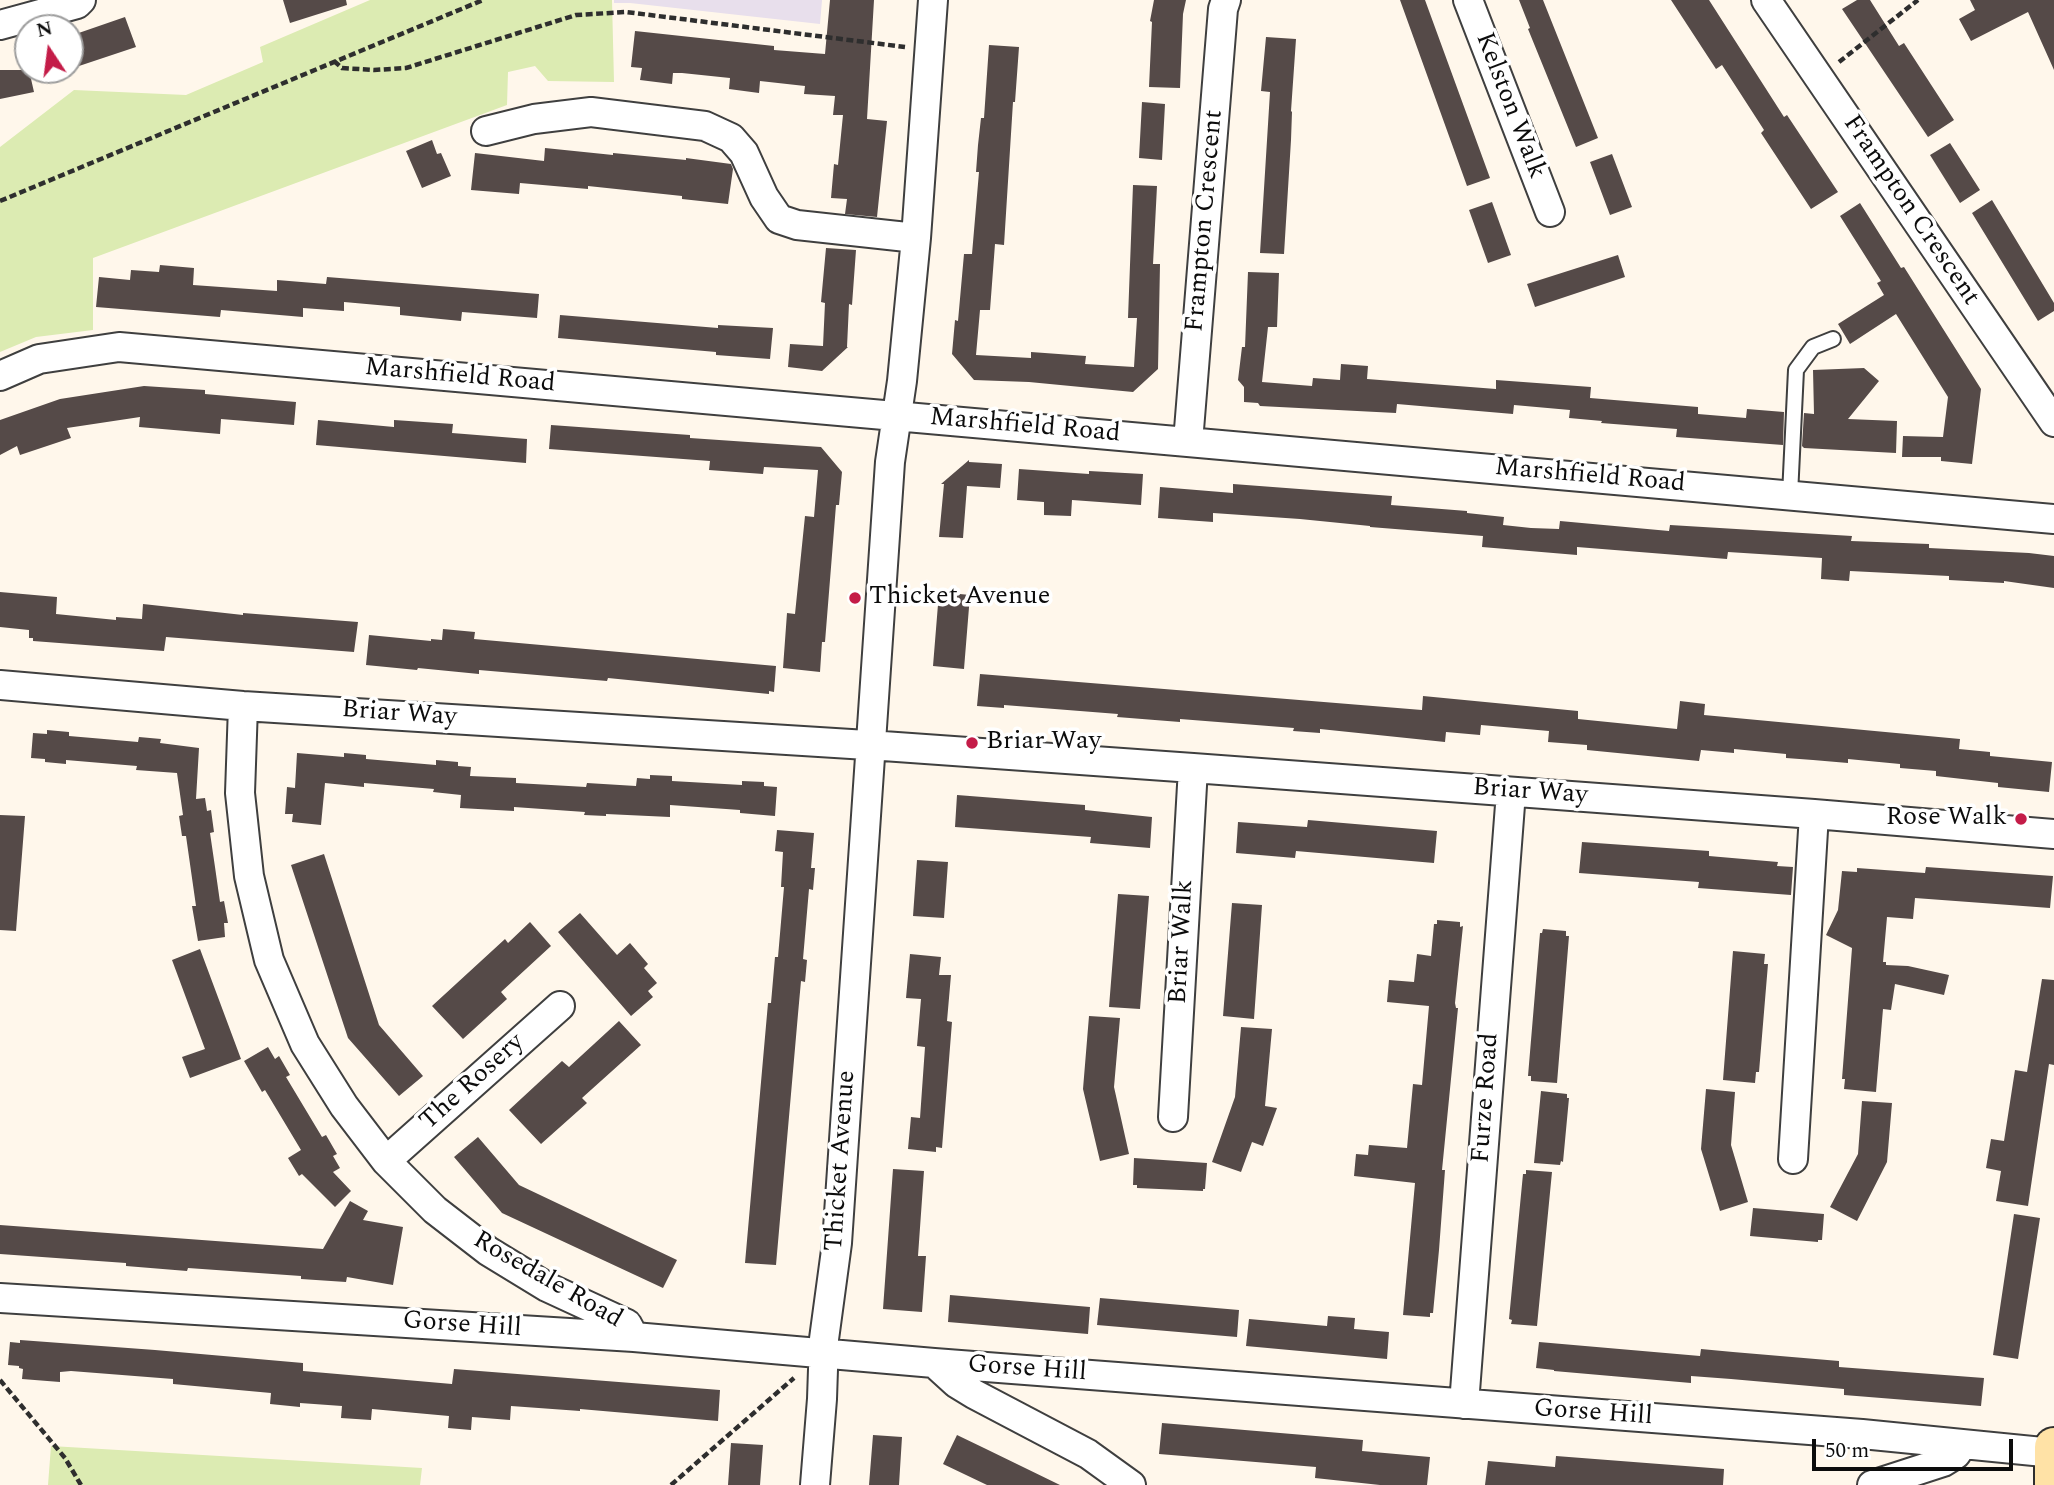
<!DOCTYPE html>
<html>
<head>
<meta charset="utf-8">
<style>
  body { margin:0 }
  #map { position:relative; width:2054px; height:1485px; overflow:hidden; background:#fff7eb; font-family:Spectral,serif }
  canvas { display:block }
  .north { position:absolute; left:14px; top:14px; width:70px; height:70px; box-sizing:border-box; background:#fff; border:2px solid #9e9e9e; border-radius:50%; rotate:347deg; font-size:19px; font-weight:700; line-height:28px; text-align:center; color:#0c0c0c }
  .north::after { content:''; display:block; margin:auto; width:24px; height:32px; background:#c41c48; clip-path:polygon(50% 0,100% 100%,50% 72%,0 100%) }
  .scale { position:absolute; left:1812px; top:1439px; width:201px; height:32px; box-sizing:border-box; border:4px solid #0c0c0c; border-top:0; padding-left:9px; font-size:21px; line-height:24px; white-space:nowrap; color:#0c0c0c; -webkit-text-stroke:5px #fff; paint-order:stroke }
</style>
</head>
<body>
<div id="map">
<canvas width="2054" height="1485"></canvas>
<div class="north">N</div>
<div class="scale">50 m</div>
</div>
<script>
const context = document.querySelector('canvas').getContext('2d');
context.lineJoin = 'round';
function paint(path, color) { context.fillStyle = color; context.fill(path, 'evenodd'); }
const shape = rows => new Path2D(rows.map(r => 'M' + r).join(''));
function stroke(path, color, width, dash) { context.strokeStyle = color; context.lineWidth = width; context.lineCap = dash ? 'butt' : 'round'; context.setLineDash(dash || []); context.stroke(path); }
function drawText(font, color, halo, rows, align = 'center') {
  context.font = font + ' Spectral,serif'; context.lineWidth = 7; context.setLineDash([]); context.textBaseline = 'middle'; context.strokeStyle = halo; context.fillStyle = color; for (const [text, x, y, turn = 0] of rows) {
    context.save(); context.translate(x, y); context.rotate((+turn || 0) * Math.PI / 180); context.textAlign = isNaN(turn) ? turn : align; if (halo) context.strokeText(text, 0, 0); context.fillText(text, 0, 0); context.restore();
  }
}
const industrial = shape([
  [614,0,822,0,820,24,630,3,614,3]
]);
const green = shape([
  [370,0,612,0,614,82,548,81,535,66,508,72,507,105,93,258,93,330,36,337,0,352,0,147,74,90,186,95,263,62,260,47],
  [51,1446,422,1468,420,1485,48,1485]
]);
const building = shape([
  [283,0,346,0,347,5,290,23],
  [830,0,874,0,867,119,887,121,877,217,845,214,847,199,831,198,834,164,838,165,843,115,833,115,835,96,804,94,805,86,760,81,759,93,729,89,730,78,682,73,673,73,672,84,640,80,642,68,631,67,635,31,774,46,774,50,825,54],
  [1154,0,1186,0,1183,14,1180,88,1149,87,1152,22,1150,21],
  [1400,0,1425,0,1490,178,1467,186],
  [1519,0,1543,0,1598,138,1576,147,1528,29,1530,28],
  [1671,0,1709,0,1784,117,1787,115,1838,192,1811,209,1761,133,1764,130,1722,65,1716,69],
  [1857,0,1870,0,1899,46,1904,43,1954,120,1928,137,1842,9],
  [1970,0,2054,0,2054,70,2028,12,1971,41,1959,19,1975,10],
  [125,17,136,47,70,69,70,36],
  [1266,37,1296,39,1291,111,1292,112,1291,140,1284,254,1260,253,1270,92,1261,91],
  [989,45,1019,47,1015,102,1013,102,1004,245,995,244,990,310,980,310,976,355,1031,358,1031,352,1086,356,1085,364,1134,367,1137,318,1128,318,1133,185,1157,186,1153,264,1160,264,1158,369,1133,392,1029,382,974,380,952,354,955,320,958,321,964,254,972,254,979,172,976,172,978,145,981,118,984,118],
  [0,70,29,70,34,92,0,99],
  [1142,102,1165,104,1162,160,1139,158],
  [432,140,437,154,441,153,451,176,422,188,406,151],
  [1950,143,1980,190,1960,203,1930,155],
  [545,148,613,155,613,153,686,160,686,158,731,164,733,169,728,204,682,199,682,196,588,186,588,189,520,183,519,194,471,190,475,153,544,161],
  [1612,154,1632,207,1610,215,1590,162],
  [1992,200,2054,303,2054,311,2038,321,1972,213],
  [1492,202,1511,255,1488,263,1469,210],
  [1860,203,1901,268,1904,267,1981,389,1972,464,1941,461,1941,457,1902,457,1903,436,1943,437,1948,397,1896,314,1850,344,1838,324,1884,295,1877,283,1881,281,1840,216],
  [826,248,856,250,852,305,849,304,847,347,848,347,822,371,788,367,790,344,823,346,825,303,821,302],
  [1618,255,1625,277,1535,307,1527,284],
  [160,265,194,268,193,285,277,291,277,280,326,284,327,277,539,294,537,318,462,312,461,321,400,315,400,307,344,302,344,311,303,308,303,317,221,310,220,317,96,307,99,277,130,280,131,270,159,272],
  [1248,272,1279,273,1277,327,1268,327,1262,382,1312,386,1313,378,1340,380,1341,364,1368,366,1367,379,1496,389,1496,380,1591,387,1590,398,1698,407,1698,414,1746,418,1747,409,1784,412,1783,445,1676,437,1677,429,1601,423,1602,421,1569,418,1570,410,1514,405,1513,414,1397,404,1396,413,1260,406,1258,403,1244,402,1244,387,1238,380,1242,347,1245,347],
  [560,315,718,328,718,325,773,328,770,359,716,355,716,352,558,338],
  [1864,368,1879,381,1848,419,1897,421,1896,453,1804,448,1802,446,1804,413,1814,414,1813,370],
  [144,386,205,390,205,394,296,402,294,425,221,419,220,434,139,427,140,417,67,428,71,438,20,455,17,446,0,455,0,420,60,399],
  [318,420,394,427,394,420,453,424,452,433,527,439,526,463,316,445],
  [551,425,690,435,690,438,821,447,842,472,839,505,836,505,825,642,822,642,820,672,783,668,787,613,795,614,805,516,814,517,818,470,764,467,763,474,709,470,710,461,549,449],
  [969,460,969,462,1002,464,1000,488,967,486,963,538,939,537,944,484,941,484],
  [1019,469,1089,474,1089,471,1143,474,1141,505,1072,500,1071,516,1044,515,1044,502,1017,500],
  [1233,484,1392,496,1391,505,1467,511,1467,513,1504,517,1503,525,1531,528,1559,529,1560,521,1669,531,1670,525,1852,536,1851,541,1929,544,1929,548,2029,553,2054,556,2054,588,2004,581,2004,583,1949,580,1949,576,1850,571,1849,581,1821,579,1822,558,1728,552,1727,559,1577,547,1577,555,1482,547,1483,536,1370,527,1370,526,1300,519,1213,513,1213,522,1158,518,1160,487,1233,493],
  [0,592,57,597,56,614,116,620,116,617,142,619,143,604,243,615,243,613,358,622,354,652,166,637,164,651,33,641,33,638,29,638,29,630,0,627],
  [939,592,970,595,964,669,933,666],
  [443,629,475,632,474,639,776,666,774,692,769,691,769,694,608,678,607,681,479,670,479,674,418,668,417,670,366,665,369,635,431,641,431,639,442,640],
  [980,674,1422,710,1423,696,1578,711,1578,719,1677,729,1680,701,1705,704,1704,715,1960,739,1959,749,1990,752,1990,756,2052,762,2049,792,1998,787,1998,783,1936,776,1936,771,1900,768,1900,764,1848,759,1848,763,1813,760,1786,758,1786,754,1734,749,1734,753,1701,750,1699,761,1587,750,1587,745,1548,742,1549,731,1481,725,1480,735,1446,732,1445,742,1320,729,1320,733,1293,731,1294,728,1180,719,1180,722,1117,717,1118,714,1004,705,1004,708,977,706],
  [47,730,69,732,69,736,104,739,138,742,139,737,161,739,160,743,199,748,196,799,205,798,207,811,211,810,214,832,210,833,215,867,220,902,224,901,228,923,224,923,225,937,198,941,192,906,196,906,186,836,182,836,179,816,183,815,177,773,136,770,137,766,66,760,66,764,45,762,45,759,31,758,33,733,47,734],
  [297,753,344,757,344,753,366,755,366,759,436,765,436,760,458,762,458,766,471,767,470,776,516,778,516,783,586,787,587,783,636,786,637,778,650,779,650,775,672,776,672,781,742,785,742,781,764,782,764,786,777,787,775,816,740,813,740,810,670,805,670,817,606,814,606,816,584,815,585,812,514,807,514,811,460,808,461,795,433,792,434,789,364,783,364,787,325,783,321,825,292,822,293,814,285,814,287,787,295,788],
  [957,795,1085,805,1085,810,1152,817,1150,848,1090,843,1091,837,955,827],
  [0,815,25,816,16,931,0,930],
  [1308,820,1437,831,1434,863,1296,851,1295,858,1236,853,1238,822,1307,827],
  [777,830,814,833,811,868,815,868,813,890,809,889,803,959,807,960,805,982,801,981,798,1014,776,1265,745,1263,768,1003,771,1003,775,957,778,957,784,887,781,887,783,852,775,851],
  [1582,842,1709,851,1709,856,1778,862,1777,866,1793,867,1791,895,1698,888,1699,882,1579,873],
  [324,854,379,1025,423,1076,399,1096,348,1038,291,865],
  [917,860,948,862,944,918,913,916],
  [1926,867,2053,876,2050,908,1915,898,1913,919,1887,917,1883,962,1886,962,1886,965,1908,966,1949,975,1944,995,1895,984,1891,1010,1883,1009,1876,1092,1844,1089,1845,1079,1842,1079,1852,948,1826,935,1838,910,1842,871,1857,872,1857,868,1925,873],
  [1118,894,1149,896,1140,1009,1109,1007],
  [1232,903,1262,905,1254,1019,1223,1016],
  [580,913,617,955,630,943,648,964,644,968,657,983,648,991,653,997,631,1016,558,932],
  [1437,920,1460,922,1460,927,1463,926,1455,1003,1456,1008,1458,1008,1442,1170,1445,1170,1439,1250,1433,1313,1430,1313,1430,1317,1403,1315,1415,1183,1354,1176,1356,1154,1368,1155,1369,1145,1407,1148,1413,1084,1422,1085,1429,1006,1387,1002,1389,980,1414,982,1417,954,1431,956,1434,924,1437,924],
  [530,922,551,946,501,992,507,999,463,1039,432,1006,505,939,508,943],
  [1543,929,1566,931,1566,936,1569,936,1557,1083,1531,1081,1531,1076,1528,1076,1540,933,1542,933],
  [200,949,241,1059,190,1078,182,1057,205,1049,172,960],
  [1733,951,1765,954,1764,964,1768,964,1759,1072,1756,1072,1755,1083,1723,1080],
  [910,954,941,957,939,975,951,975,947,1021,952,1022,942,1148,936,1147,936,1152,908,1149,911,1117,920,1118,925,1047,917,1046,921,999,906,998],
  [2042,979,2054,980,2054,1065,2049,1064,2028,1206,1996,1201,2001,1171,1986,1168,1991,1139,2004,1141,2015,1070,2027,1072],
  [1089,1016,1120,1018,1114,1087,1129,1154,1100,1161,1083,1089],
  [619,1021,641,1045,582,1098,587,1103,541,1144,509,1110,562,1061,569,1067],
  [1241,1027,1272,1029,1265,1106,1277,1108,1263,1146,1252,1142,1241,1172,1212,1162,1235,1097],
  [268,1047,275,1059,279,1056,290,1075,286,1077,322,1137,326,1135,337,1154,333,1156,340,1168,333,1172,351,1191,335,1207,302,1174,299,1176,288,1158,301,1150,265,1090,262,1092,244,1061],
  [1706,1089,1735,1092,1731,1145,1748,1202,1720,1211,1701,1149],
  [1541,1091,1567,1094,1567,1098,1569,1098,1563,1162,1561,1161,1560,1165,1534,1163],
  [1862,1101,1892,1103,1887,1162,1857,1221,1830,1207,1858,1154],
  [478,1137,519,1185,677,1260,663,1288,502,1213,454,1157],
  [1134,1158,1207,1163,1205,1189,1203,1189,1203,1191,1137,1188,1137,1185,1133,1185],
  [893,1169,924,1171,918,1256,926,1256,922,1312,883,1309],
  [1526,1170,1552,1172,1537,1326,1511,1324,1512,1320,1509,1319,1523,1174,1526,1174],
  [350,1201,368,1211,363,1220,403,1227,393,1285,347,1277,346,1282,301,1279,301,1276,188,1268,187,1271,126,1266,126,1263,0,1254,0,1225,323,1249],
  [1753,1208,1824,1214,1822,1240,1818,1240,1818,1242,1750,1236],
  [2014,1214,2040,1218,2018,1359,1993,1355],
  [950,1295,1090,1307,1088,1334,948,1322],
  [1100,1298,1239,1310,1237,1337,1097,1325],
  [1328,1316,1355,1318,1354,1329,1389,1332,1387,1359,1246,1346,1249,1319,1327,1326],
  [20,1340,155,1350,303,1363,303,1371,452,1384,454,1369,720,1390,718,1421,580,1409,580,1411,511,1406,510,1420,472,1417,471,1430,448,1428,449,1416,372,1409,371,1420,341,1418,342,1406,300,1403,300,1407,270,1404,271,1393,173,1384,173,1379,71,1371,60,1372,60,1382,22,1379,23,1369,19,1368,19,1366,8,1365,10,1342,20,1343],
  [1539,1342,1700,1356,1701,1349,1733,1352,1839,1361,1839,1367,1984,1378,1981,1406,1844,1395,1844,1389,1731,1379,1691,1376,1691,1383,1554,1371,1554,1370,1536,1368],
  [1162,1423,1363,1440,1362,1451,1430,1457,1427,1485,1380,1485,1315,1478,1316,1467,1159,1454],
  [873,1435,902,1437,899,1485,869,1485],
  [957,1435,984,1448,1060,1485,987,1485,943,1464],
  [731,1443,763,1445,760,1485,728,1485],
  [1556,1456,1724,1469,1723,1485,1485,1485,1488,1461,1555,1467]
]);
const path = shape([
  [334,61,342,68,374,70,406,68,576,15,626,12,905,47],
  [1839,62,1918,0],
  [0,201,483,0],
  [0,1380,65,1458,81,1485],
  [671,1485,794,1378]
]);
const lane = shape([
  [1790,495,1796,370,1813,347,1833,339]
]);
const street = shape([
  [1468,0,1550,212],
  [1766,0,2054,422],
  [0,25,77,4,81,0],
  [486,131,534,119,591,112,705,126,731,138,744,153,764,197,779,219,797,225,916,238],
  [0,376,39,359,119,347,2054,519],
  [1188,442,1223,9,1226,0],
  [0,685,243,706,883,746,1193,768,1814,814,2054,834],
  [243,706,240,793,249,876,269,960,305,1044,344,1106,386,1161,435,1210,488,1251,547,1287,627,1324,634,1337],
  [1173,1117,1193,768],
  [1793,1159,1814,814],
  [386,1161,560,1006],
  [0,1298,634,1337,934,1363,1862,1434,2054,1453],
  [934,1363,956,1383,974,1394,1088,1454,1131,1485],
  [1464,1404,1511,792],
  [815,1485,822,1399,824,1339,837,1243,890,462,902,381,916,238,933,0],
  [1872,1485,1943,1462,1956,1454,1962,1445]
]);
const secondary = shape([
  [2054,1485,2054,1447]
]);
const markers = [
  [855,598,7,"#c41c48"],
  [972,743,7,"#c41c48"],
  [2021,819,7,"#c41c48"]
];
const streetNames = [
  ["Kelston Walk",1509,106,69],
  ["Frampton Crescent",1910,211,56],
  ["Frampton Crescent",1206,221,-85],
  ["Marshfield Road",460,377,5],
  ["Marshfield Road",1025,427,5],
  ["Marshfield Road",1590,477,5],
  ["Briar Way",399,715,4],
  ["Briar Way",1530,793,4],
  ["Briar Walk",1183,942,-87],
  ["The Rosery",473,1083,-42],
  ["Furze Road",1487,1098,-86],
  ["Thicket Avenue",842,1161,-86],
  ["Rosedale Road",547,1281,30],
  ["Gorse Hill",462,1326,4],
  ["Gorse Hill",1027,1370,4],
  ["Gorse Hill",1593,1414,4]
];
const poiNames = [
  ["Thicket Avenue",869,598],
  ["Briar Way",986,743],
  ["Rose Walk",2007,819,"right"]
];
paint(industrial, '#e8dfec');
paint(green, '#dcebb2');
paint(building, '#554a48');
stroke(lane, '#3f3f3f', 18);
stroke(street, '#3f3f3f', 32);
stroke(secondary, '#2e2e2e', 42);
stroke(path, '#2e2e2e', 4.5, [7, 3.5]);
stroke(lane, '#fff', 14);
stroke(street, '#fff', 28);
stroke(secondary, '#ffe2a6', 38);
for (const [x, y, r, color] of markers) { const dot = new Path2D(); dot.arc(x, y, r, 0, 2 * Math.PI); context.fillStyle = color; context.fill(dot); stroke(dot, '#fff', 2.5); }
drawText('26px', '#0c0c0c', '#fff', streetNames);
drawText('26px', '#0c0c0c', '#fff', poiNames, 'left');
</script>
</body>
</html>
